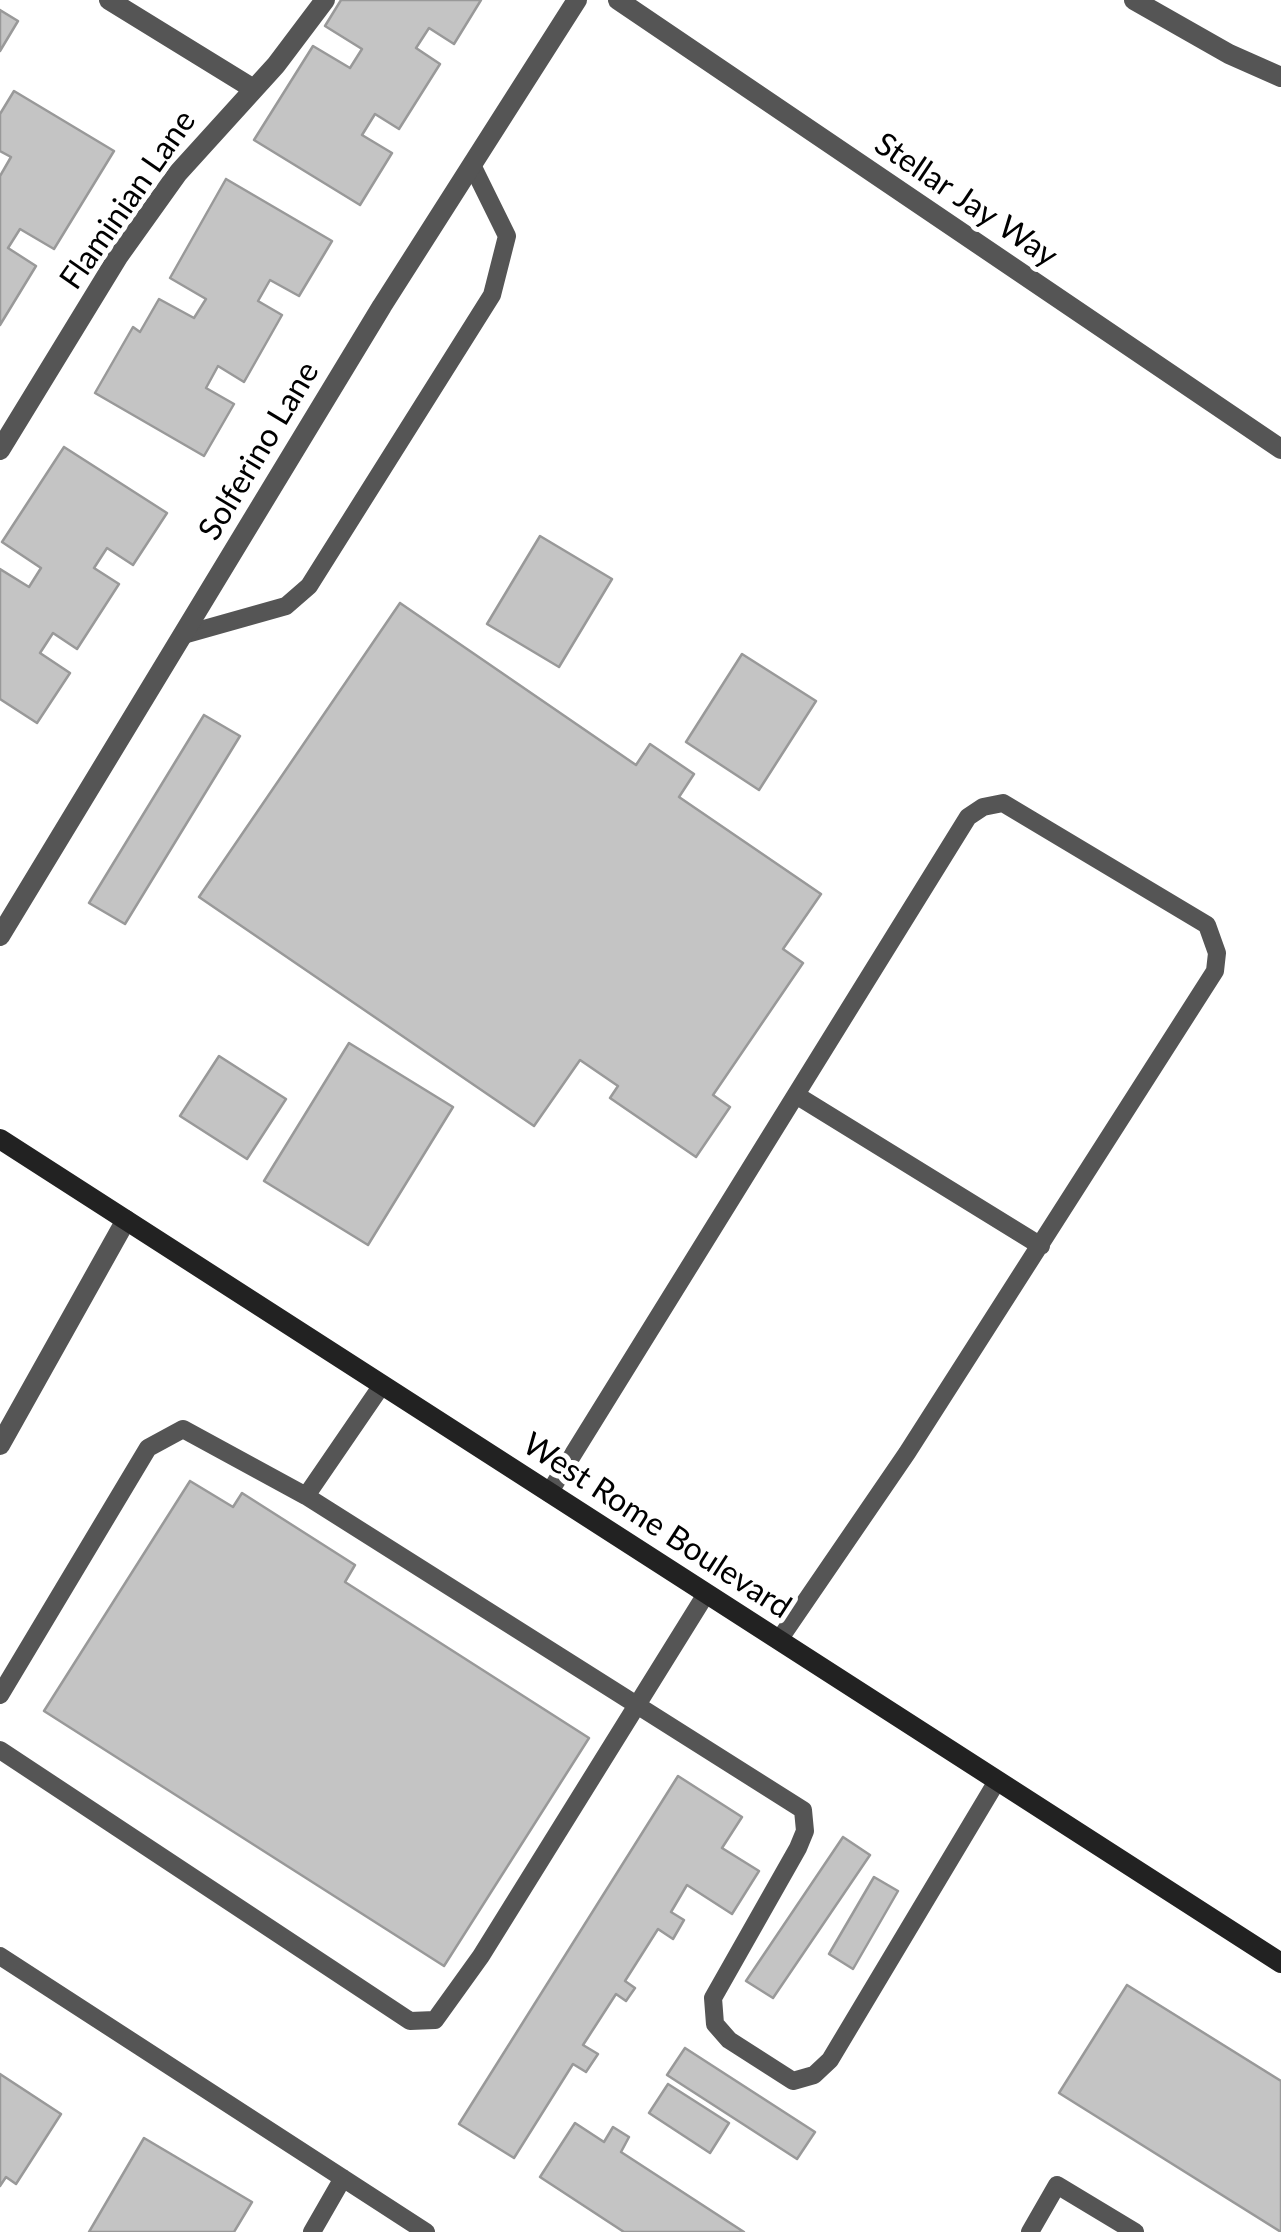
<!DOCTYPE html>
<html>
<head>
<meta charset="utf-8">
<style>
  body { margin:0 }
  canvas { display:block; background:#fff }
</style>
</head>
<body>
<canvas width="1281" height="2232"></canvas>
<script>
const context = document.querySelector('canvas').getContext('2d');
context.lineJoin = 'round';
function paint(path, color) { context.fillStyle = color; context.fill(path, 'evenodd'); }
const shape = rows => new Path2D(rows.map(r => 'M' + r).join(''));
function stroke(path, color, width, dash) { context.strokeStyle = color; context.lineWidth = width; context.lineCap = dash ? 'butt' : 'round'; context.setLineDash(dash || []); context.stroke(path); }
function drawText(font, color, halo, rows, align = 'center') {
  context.font = font + ' Lato,sans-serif'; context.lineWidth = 10; context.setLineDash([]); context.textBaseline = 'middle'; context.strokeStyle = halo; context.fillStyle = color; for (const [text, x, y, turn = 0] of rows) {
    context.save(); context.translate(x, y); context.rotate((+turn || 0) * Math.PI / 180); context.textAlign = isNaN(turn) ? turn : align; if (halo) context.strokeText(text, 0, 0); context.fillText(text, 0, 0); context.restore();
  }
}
const building = shape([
  [341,0,481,0,454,44,429,28,416,48,440,64,399,129,375,114,362,135,392,153,360,205,254,140,313,46,350,68,362,49,325,26,341,0],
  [0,10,18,21,0,51,0,10],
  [14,91,114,151,54,249,20,229,8,248,36,266,0,325,0,176,11,157,0,151,0,114,14,91],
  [226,179,332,241,299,296,270,280,258,301,282,315,244,382,218,366,206,388,234,404,204,456,95,393,133,327,140,332,159,299,194,318,206,299,170,278,226,179],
  [64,447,167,513,133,565,107,548,94,568,119,584,77,649,53,633,40,653,70,673,37,723,0,699,0,569,29,587,41,568,2,542,64,447],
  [540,536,612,579,559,667,487,624,540,536],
  [400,603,636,765,650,744,694,774,679,797,821,894,783,949,803,963,713,1095,730,1107,696,1157,610,1098,618,1086,580,1060,534,1126,199,897,400,603],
  [742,654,816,701,759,790,686,742,742,654],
  [204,715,240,736,125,924,89,903,204,715],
  [349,1043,453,1107,368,1245,264,1181,349,1043],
  [219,1056,286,1099,247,1159,180,1116,219,1056],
  [190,1481,233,1507,242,1493,355,1565,345,1582,589,1738,444,1966,44,1711,190,1481],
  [678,1776,742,1817,722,1848,759,1871,732,1914,687,1885,671,1912,684,1920,673,1939,658,1929,625,1981,635,1988,626,2001,616,1994,583,2045,598,2054,586,2072,573,2064,514,2158,459,2124,678,1776],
  [843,1837,870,1855,773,1998,746,1981,843,1837],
  [874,1877,898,1891,853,1969,829,1954,874,1877],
  [1127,1985,1281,2081,1281,2232,1059,2093,1127,1985],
  [685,2048,815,2132,797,2159,667,2075,685,2048],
  [0,2074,61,2114,16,2184,6,2177,0,2186,0,2074],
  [668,2084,729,2123,710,2153,649,2113,668,2084],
  [575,2123,604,2142,613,2127,629,2137,621,2152,744,2232,624,2232,540,2177,575,2123],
  [144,2138,252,2202,234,2232,89,2232,144,2138]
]);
const lane = shape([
  [183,635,286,606,309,586,492,295,507,236,472,165],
  [796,1095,1041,1246],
  [549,1493,968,817,983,807,1003,803,1207,925,1217,953,1215,971,907,1453,779,1640],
  [306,1496,382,1385],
  [0,1695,148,1448,183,1429,306,1496,803,1810,805,1831,798,1848,713,1998,715,2024,729,2040,793,2081,814,2075,830,2060,997,1781],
  [0,1750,410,2021,435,2020,481,1956,706,1594],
  [0,1956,426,2232],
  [312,2232,343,2178],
  [1030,2232,1057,2185,1135,2232]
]);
const street = shape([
  [109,0,252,88],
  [618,0,1281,449],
  [1134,0,1229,54,1281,77],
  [0,450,118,257,178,173,276,65,325,0],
  [0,936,382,306,577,0],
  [0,1445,126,1220]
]);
const secondary = shape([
  [0,1139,1281,1963]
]);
const streetNames = [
  ["Flaminian Lane",128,200,-55],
  ["Stellar Jay Way",966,200,34],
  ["Solferino Lane",259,451,-59],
  ["West Rome Boulevard",657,1526,33]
];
paint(building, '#c4c4c4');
stroke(building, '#999', 2.5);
stroke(lane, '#555', 18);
stroke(street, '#555', 20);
stroke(secondary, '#222', 20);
drawText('32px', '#000', '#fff', streetNames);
</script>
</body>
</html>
